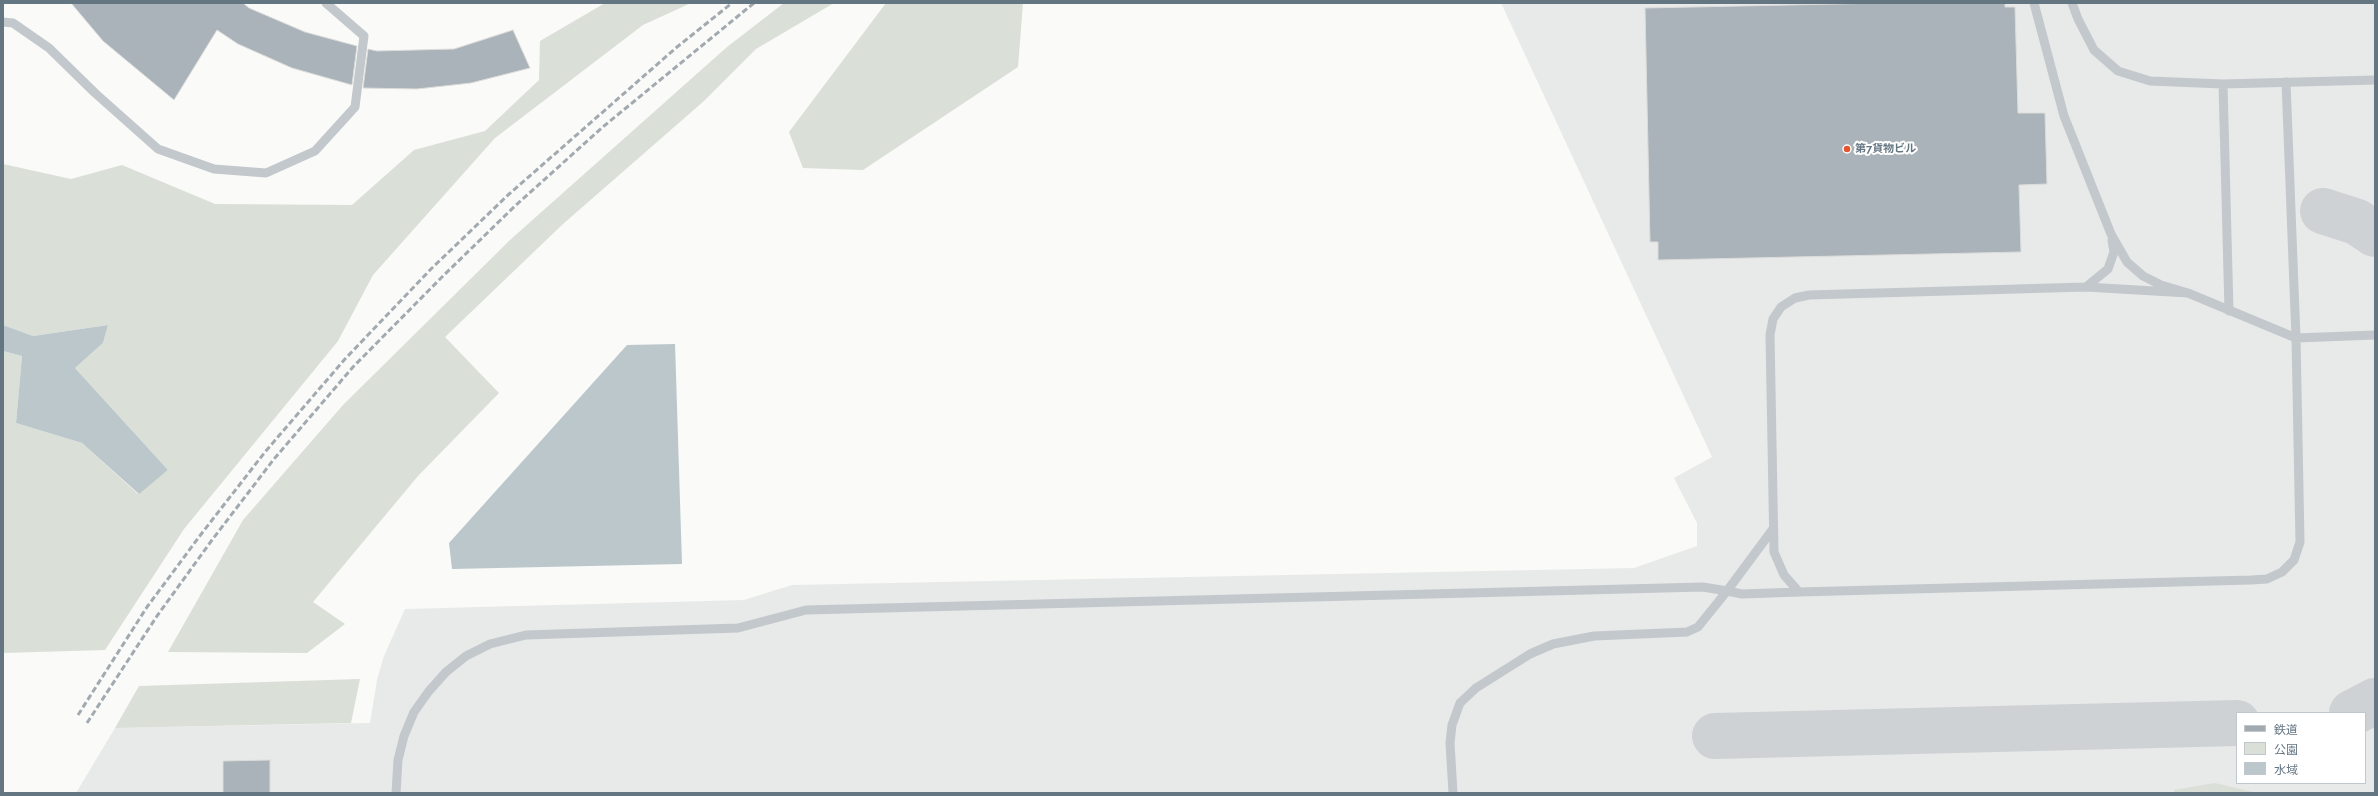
<!DOCTYPE html>
<html>
<head>
<meta charset="utf-8">
<style>
  body { margin:0 }
  #map { position:relative; width:2378px; height:796px; overflow:hidden; background:#fafaf8; font-family:Raleway,"Noto Sans JP",sans-serif }
  canvas { display:block }
  .frame { position:absolute; inset:0; border:4px solid #657683; pointer-events:none }
  .legend { position:absolute; left:2236px; top:712px; width:130px; height:72px; box-sizing:border-box; background:#fff; border:1px solid #c1c8cd; margin:0; padding:5px 7px; list-style:none; font-size:12px; color:#657683 }
  .legend li { display:flex; align-items:center; gap:8px; height:20px }
  .legend b { width:20px; border:1px solid #c1c8cd }
</style>
</head>
<body>
<div id="map">
<canvas width="2378" height="796"></canvas>
<div class="frame"></div>
<ul class="legend">
<li><b style="height:5px;background:#a2aab0"></b>鉄道</li>
<li><b style="height:11px;background:#dadfd7"></b>公園</li>
<li><b style="height:11px;background:#bbc7cb"></b>水域</li>
</ul>
</div>
<script>
const context = document.querySelector('canvas').getContext('2d');
context.lineJoin = 'round';
function paint(path, color) { context.fillStyle = color; context.fill(path, 'evenodd'); }
const shape = rows => new Path2D(rows.map(r => 'M' + r).join(''));
function stroke(path, color, width, dash) { context.strokeStyle = color; context.lineWidth = width; context.lineCap = dash ? 'butt' : 'round'; context.setLineDash(dash || []); context.stroke(path); }
function drawText(font, color, halo, rows, align = 'center') {
  context.font = font + ' Raleway,"Noto Sans JP",sans-serif'; context.lineWidth = 4; context.setLineDash([]); context.textBaseline = 'middle'; context.strokeStyle = halo; context.fillStyle = color; for (const [text, x, y, turn = 0] of rows) {
    context.save(); context.translate(x, y); context.rotate((+turn || 0) * Math.PI / 180); context.textAlign = isNaN(turn) ? turn : align; if (halo) context.strokeText(text, 0, 0); context.fillText(text, 0, 0); context.restore();
  }
}
const built = shape([
  [1501,3,2375,3,2375,793,76,793,115,728,370,723,377,680,384,656,405,609,744,600,792,585,1634,568,1697,546,1697,523,1674,478,1712,457],
  [2237,713,2365,713,2365,783,2237,783]
]);
const green = shape([
  [605,3,691,3,643,25,495,138,373,275,338,341,184,529,105,650,3,653,3,351,22,356,16,423,82,443,138,494,168,470,75,368,103,343,108,325,33,336,3,325,3,164,71,179,122,165,215,204,352,205,414,150,485,131,539,80,540,41],
  [784,3,834,3,756,49,704,101,563,224,445,337,499,393,418,476,313,602,345,624,307,653,168,652,243,520,343,405,510,240,727,47],
  [886,3,1023,3,1018,67,863,170,803,168,789,132],
  [360,679,351,723,115,728,139,686],
  [2215,783,2257,793,2174,793,2174,790]
]);
const water = shape([
  [3,325,33,336,108,325,103,343,75,368,168,470,139,494,82,443,16,423,22,356,3,351],
  [675,344,682,564,452,569,449,543,627,345]
]);
const taxiway = shape([
  [2323,211,2357,222,2375,234],
  [2352,713,2375,701],
  [1715,736,2237,723]
]);
const building = shape([
  [71,3,243,3,249,8,305,32,357,46,352,85,292,68,238,44,217,30,174,100,103,41,71,3],
  [1885,3,2005,3,2005,7,2015,7,2018,113,2045,113,2047,184,2019,185,2021,252,1658,260,1658,242,1650,242,1645,8,1885,3],
  [513,30,530,68,471,83,417,89,363,88,368,49,377,51,454,49,513,30],
  [270,760,270,793,223,793,223,761,270,760]
]);
const lane = shape([
  [2034,3,2064,116,2111,234,2127,262,2143,276,2161,285,2188,293,2296,338,2375,335],
  [2072,3,2078,19,2094,50,2118,71,2150,81,2223,84,2229,311],
  [3,22,13,23,49,48,95,93,158,149,214,169,266,173,315,151,355,107,364,36,326,3],
  [2223,84,2375,80],
  [2086,287,2108,269,2114,252,2112,240],
  [2188,293,2086,287,1809,295,1795,298,1781,307,1773,319,1770,335,1774,552,1784,575,1799,592,2251,580,2267,579,2282,572,2294,560,2300,542,2296,338,2286,82],
  [396,793,398,760,404,736,414,712,429,691,446,672,466,656,490,644,526,635,738,628,806,610,1703,587,1727,591,1773,529],
  [1453,793,1450,743,1452,725,1460,703,1476,688,1530,654,1553,644,1594,636,1687,632,1698,627,1727,591,1742,594,1799,592]
]);
const rail = shape([
  [78,715,147,607,202,533,265,452,345,359,431,269,508,195,677,47,732,3],
  [87,723,157,616,212,540,274,459,353,367,442,277,516,205,604,126,754,3]
]);
const markers = [
  [1847,149,4,"#e4572e"]
];
const poiNames = [
  ["第7貨物ビル",1855,149]
];
paint(built, '#e8e9e9');
paint(green, '#dadfd7');
paint(water, '#bbc7cb');
stroke(taxiway, '#ced2d4', 46);
paint(building, '#aab3b9');
stroke(building, '#dcdcda', 1);
stroke(lane, '#c3c8cc', 9);
stroke(rail, '#a2aab0', 3, [6, 3]);
for (const [x, y, r, color] of markers) { const dot = new Path2D(); dot.arc(x, y, r, 0, 2 * Math.PI); context.fillStyle = color; context.fill(dot); stroke(dot, '#fff', 1.5); }
drawText('bold 11px', '#657683', '#fff', poiNames, 'left');
</script>
</body>
</html>
